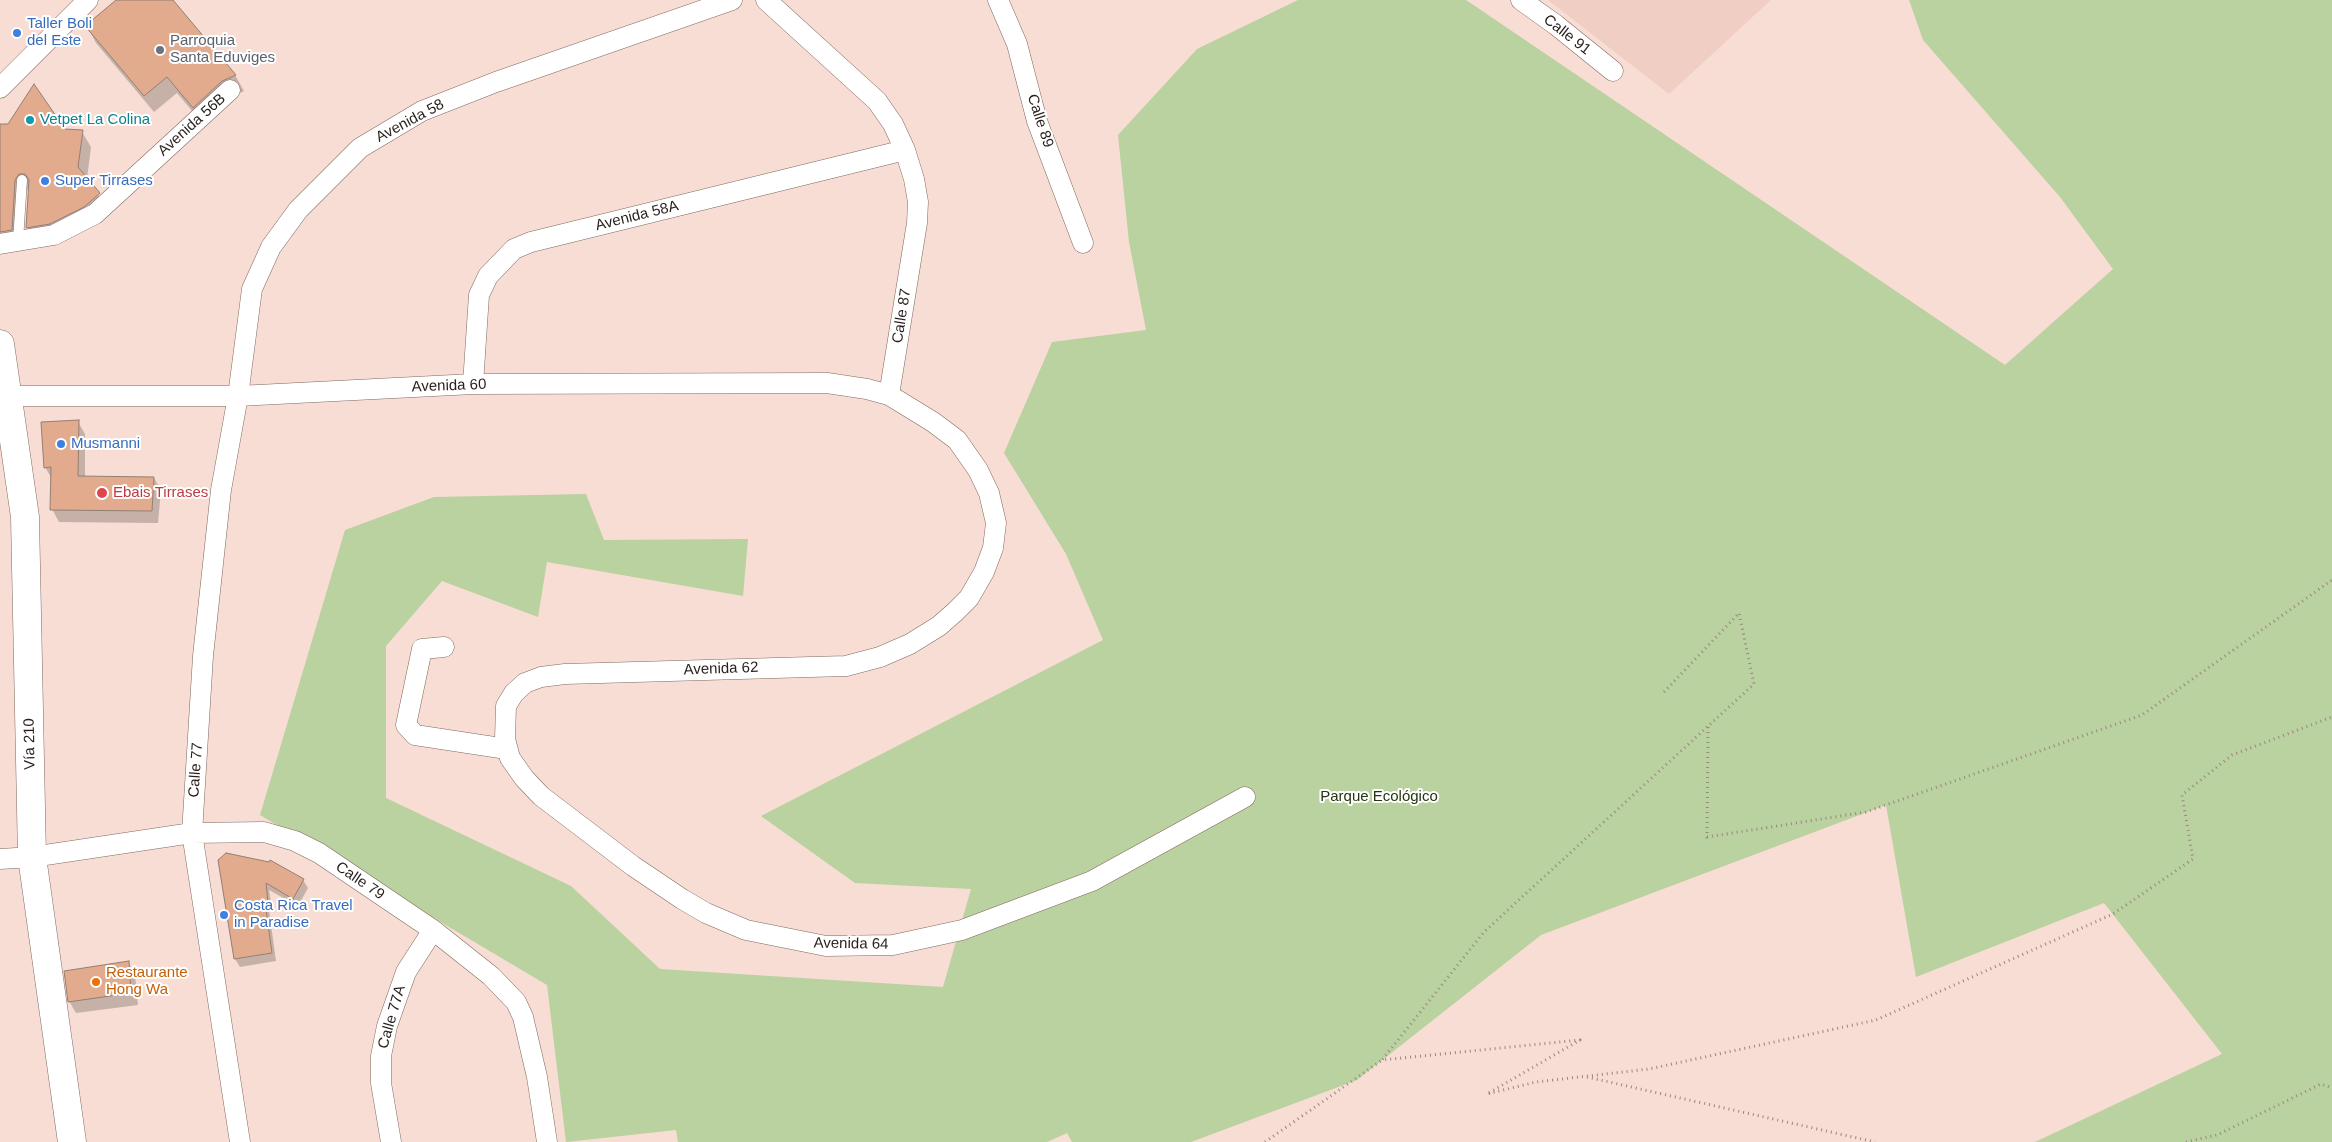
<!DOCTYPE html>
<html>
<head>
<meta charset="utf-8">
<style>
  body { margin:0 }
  canvas { display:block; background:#f7ddd3 }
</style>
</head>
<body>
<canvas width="2332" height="1142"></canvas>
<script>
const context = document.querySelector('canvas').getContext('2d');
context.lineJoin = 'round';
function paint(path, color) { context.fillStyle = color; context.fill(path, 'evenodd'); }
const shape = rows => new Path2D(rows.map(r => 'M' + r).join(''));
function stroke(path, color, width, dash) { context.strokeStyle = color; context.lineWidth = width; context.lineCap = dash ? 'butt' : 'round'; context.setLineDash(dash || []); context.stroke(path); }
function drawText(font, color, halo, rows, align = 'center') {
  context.font = font + ' Arial,sans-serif'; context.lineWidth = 4; context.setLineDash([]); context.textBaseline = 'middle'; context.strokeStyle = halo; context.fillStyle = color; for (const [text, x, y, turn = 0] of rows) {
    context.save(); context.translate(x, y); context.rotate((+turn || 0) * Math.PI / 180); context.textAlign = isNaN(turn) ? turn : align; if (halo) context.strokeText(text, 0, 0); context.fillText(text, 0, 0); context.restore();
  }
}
const built = shape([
  [1548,0,1771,0,1669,94]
]);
const green = shape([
  [1298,0,1466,0,2005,365,2113,269,2060,197,1923,40,1909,0,2332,0,2332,1142,2035,1142,2222,1054,2104,903,1916,977,1886,805,1541,935,1357,1080,1191,1142,1072,1142,1067,1133,1047,1142,678,1142,676,1130,566,1142,547,985,260,815,345,530,434,497,586,494,604,540,748,539,743,596,547,562,538,617,442,581,386,646,386,798,571,886,660,969,943,987,971,889,855,883,761,816,1103,640,1066,554,1004,453,1052,342,1146,330,1129,242,1118,135,1197,49]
]);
const shadow = shape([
  [118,0,171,0,235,75,244,91,231,98,203,124,177,93,154,112,96,43,87,26],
  [0,125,82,132,91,147,87,179,108,209,36,243,27,227,30,187,23,195,20,245,0,237],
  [78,422,85,434,85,477,154,478,161,490,158,523,59,522,52,509,52,479,45,467],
  [271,861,303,880,308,888,298,906,269,890,272,909,269,910,276,961,240,967,235,959],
  [128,962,135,974,138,1005,76,1013,69,1001]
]);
const building = shape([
  [116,0,173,0,236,75,222,81,193,108,167,77,144,96,85,26,116,0],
  [34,84,65,129,83,130,78,167,100,193,84,207,50,224,26,228,29,180,25,174,19,174,15,180,12,230,0,232,0,124,8,124,34,84],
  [79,420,78,476,154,477,152,511,50,510,51,467,44,468,41,422,79,420],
  [226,853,269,862,270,860,304,879,293,899,266,883,268,902,265,902,272,953,234,959,218,860,226,853],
  [129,961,131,993,68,1002,64,971,129,961]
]);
const path = shape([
  [1664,692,1739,613,1754,684,1484,932,1382,1060,1580,1040,1487,1094,1536,1082,1649,1069,1876,1020,2113,914,2193,859,2182,795,2232,755,2332,717],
  [1708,727,1707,837,1866,812,2142,715,2332,580],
  [1587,1077,1875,1142],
  [1265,1142,1382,1060],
  [2186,1142,2217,1135,2321,1084,2332,1088]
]);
const lane = shape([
  [18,241,22,180]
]);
const street = shape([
  [766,0,877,101,893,124,905,150,914,179,918,202,917,223,889,395,933,422,957,440,978,470,989,493,996,523,993,548,984,572,969,598,955,612,939,626,910,644,880,657,846,666,565,674,541,677,525,683,514,693,506,706,505,739,510,758,524,778,541,796,633,866,682,899,706,913,746,930,826,946,893,945,962,930,1092,881,1245,797],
  [998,0,1017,44,1037,121,1083,243],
  [1521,0,1556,25,1613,71],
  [0,88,88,0],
  [0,244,54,235,95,214,230,90],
  [473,384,479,295,488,276,514,249,531,242,905,150],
  [8,396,238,396,473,384,827,383,867,389,889,395],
  [444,647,422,649,406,725,415,735,507,749],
  [0,859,32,857,192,833,264,832,295,841,319,853,433,930,491,976,516,1002,523,1017,537,1077,547,1142],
  [240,1142,192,833,203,656,221,490,238,396,252,289,271,247,298,210,360,148,422,111,496,82,732,0],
  [391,1142,381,1083,381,1056,387,1026,406,972,433,930]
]);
const secondary = shape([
  [0,344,25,517,32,857,72,1142]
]);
const markers = [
  [17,33,5,"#3f7fe0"],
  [160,50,5,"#6b7280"],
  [30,120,5,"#0f9aa8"],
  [45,181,5,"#3f7fe0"],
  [61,444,5,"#3f7fe0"],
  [102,493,6,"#e0444e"],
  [224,915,5,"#3f7fe0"],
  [96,982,5,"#e8710a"]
];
const shopNames = [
  ["Taller Boli",27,24],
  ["del Este",27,41],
  ["Super Tirrases",55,181],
  ["Musmanni",71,444],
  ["Costa Rica Travel",234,906],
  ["in Paradise",234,923]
];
const streetNames = [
  ["Calle 91",1567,35,38],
  ["Avenida 58",410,121,-28],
  ["Calle 89",1040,121,72],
  ["Avenida 56B",192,125,-42],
  ["Avenida 58A",637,216,-14],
  ["Calle 87",902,316,-81],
  ["Avenida 60",449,386,-2],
  ["Avenida 62",721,669,-2],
  ["Vía 210",30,744,-91],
  ["Calle 77",196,770,-86],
  ["Calle 79",360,881,34],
  ["Avenida 64",851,944,1],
  ["Calle 77A",392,1017,-74]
];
const worshipNames = [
  ["Parroquia",170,41],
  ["Santa Eduviges",170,58]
];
const cultureNames = [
  ["Vetpet La Colina",40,120]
];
const healthNames = [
  ["Ebais Tirrases",113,493]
];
const parkNames = [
  ["Parque Ecológico",1379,797]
];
const foodNames = [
  ["Restaurante",106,973],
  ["Hong Wa",106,990]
];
paint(built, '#f0cec3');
paint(green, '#bad1a0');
paint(shadow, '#0003');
paint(building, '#e2ab8e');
stroke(building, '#947e73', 1);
stroke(lane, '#806960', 11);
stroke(street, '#806960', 21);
stroke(secondary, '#806960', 29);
stroke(path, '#998780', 3, [1, 4]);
stroke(lane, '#fff', 10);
stroke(street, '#fff', 20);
stroke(secondary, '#fff', 28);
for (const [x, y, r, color] of markers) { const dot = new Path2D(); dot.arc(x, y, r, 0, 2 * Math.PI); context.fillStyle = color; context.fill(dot); stroke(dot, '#fff', 2); }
drawText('15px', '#366cbe', '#fff', shopNames, 'left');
drawText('15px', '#281f1c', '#fff', streetNames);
drawText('15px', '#5b616d', '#fff', worshipNames, 'left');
drawText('15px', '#0d838f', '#fff', cultureNames, 'left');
drawText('15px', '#be3a42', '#fff', healthNames, 'left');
drawText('15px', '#25350f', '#fff', parkNames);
drawText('15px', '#c56008', '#fff', foodNames, 'left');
</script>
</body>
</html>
